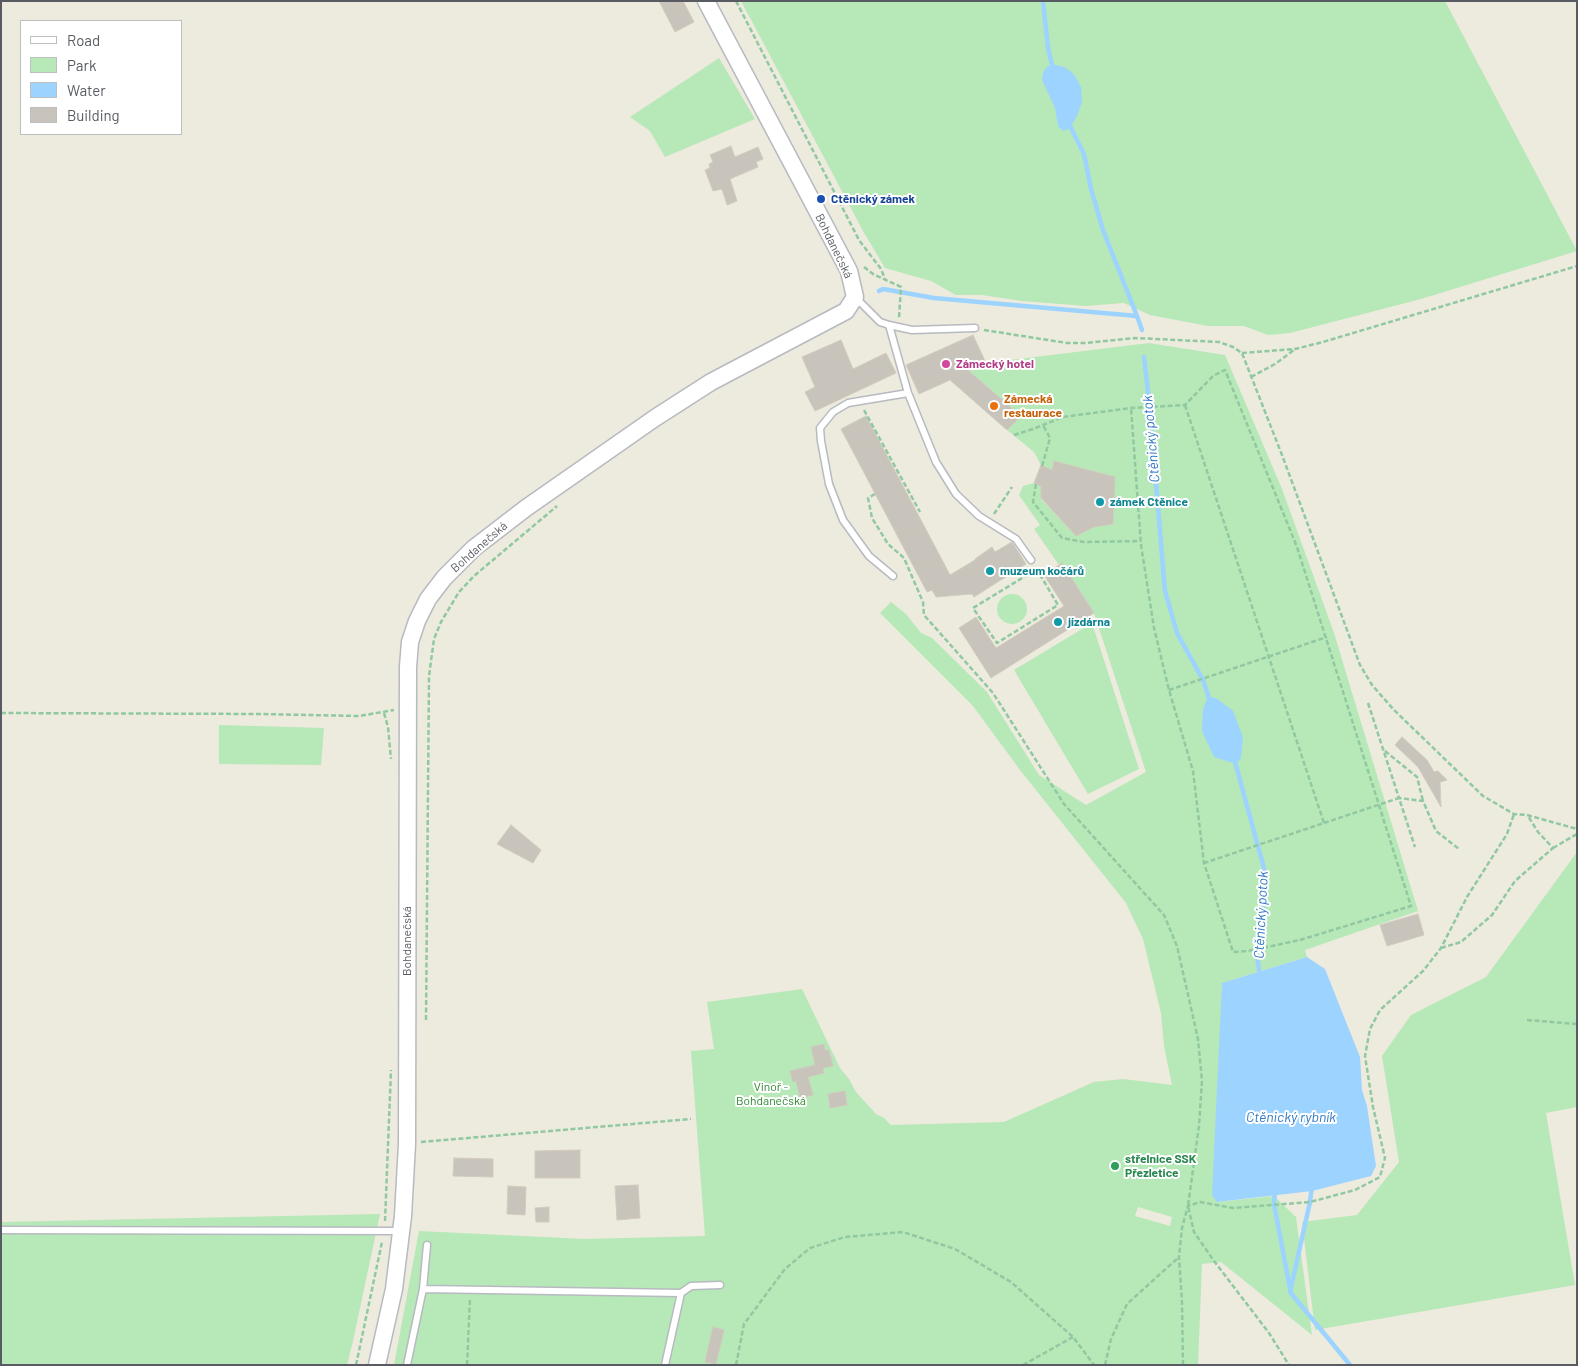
<!DOCTYPE html>
<html>
<head>
<meta charset="utf-8">
<style>
  body { margin:0 }
  #map { position:relative; width:1578px; height:1366px; overflow:hidden; background:#edeade; font-family:Barlow,sans-serif }
  canvas { display:block }
  .frame { position:absolute; inset:0; border:2px solid #585c62; pointer-events:none }
  .legend { position:absolute; left:20px; top:20px; width:162px; height:115px; box-sizing:border-box; background:#fff; border:1px solid #bcbec0; margin:0; padding:6px 9px; list-style:none; font-size:15px; color:#585c62 }
  .legend li { display:flex; align-items:center; gap:10px; height:25px }
  .legend b { width:25px; border:1px solid #bcbec0 }
</style>
</head>
<body>
<div id="map">
<canvas width="1578" height="1366"></canvas>
<div class="frame"></div>
<ul class="legend">
<li><b style="height:6px;background:#fff"></b>Road</li>
<li><b style="height:14px;background:#b7e8b8"></b>Park</li>
<li><b style="height:14px;background:#9cd3ff"></b>Water</li>
<li><b style="height:14px;background:#c8c4bb"></b>Building</li>
</ul>
</div>
<script>
const context = document.querySelector('canvas').getContext('2d');
context.lineJoin = 'round';
function paint(path, color) { context.fillStyle = color; context.fill(path, 'evenodd'); }
const shape = rows => new Path2D(rows.map(r => 'M' + r).join(''));
function stroke(path, color, width, dash) { context.strokeStyle = color; context.lineWidth = width; context.lineCap = dash ? 'butt' : 'round'; context.setLineDash(dash || []); context.stroke(path); }
function drawText(font, color, halo, rows, align = 'center') {
  context.font = font + ' Barlow,sans-serif'; context.lineWidth = 4; context.setLineDash([]); context.textBaseline = 'middle'; context.strokeStyle = halo; context.fillStyle = color; for (const [text, x, y, turn = 0] of rows) {
    context.save(); context.translate(x, y); context.rotate((+turn || 0) * Math.PI / 180); context.textAlign = isNaN(turn) ? turn : align; if (halo) context.strokeText(text, 0, 0); context.fillText(text, 0, 0); context.restore();
  }
}
const green = shape([
  [741,1,1445,1,1577,251,1421,299,1290,333,1268,335,1244,326,1208,326,1150,315,1124,303,1086,306,1022,301,982,295,956,295,931,281,885,268,863,231],
  [719,58,755,119,665,157,650,131,630,117],
  [1149,343,1225,355,1282,489,1334,633,1418,911,1305,950,1307,957,1222,983,1218,1202,1274,1196,1296,1217,1312,1335,1221,1262,1202,1264,1198,1365,394,1365,419,1231,585,1239,705,1236,691,1051,714,1049,707,1002,802,989,840,1068,849,1079,856,1092,877,1115,883,1117,891,1125,1004,1122,1094,1082,1123,1079,1172,1085,1164,1046,1161,1013,1143,939,1126,903,1020,770,973,706,880,613,891,602,906,614,921,633,932,638,987,692,1039,775,1086,805,1146,772,1094,613,1062,564,1059,565,1034,529,1040,525,1019,495,1023,486,1034,483,1041,486,1041,499,1076,536,1054,462,1052,470,1041,465,1034,452,1007,430,1021,416,969,371,994,362],
  [1138,1207,1172,1217,1170,1226,1135,1216],
  '997 609a15 15 0 1 1 30 0a15 15 0 1 1-30 0Z',
  [1092,623,1139,769,1088,794,1014,670],
  [219,725,324,728,321,765,219,764],
  [1577,852,1577,1107,1546,1113,1575,1285,1315,1330,1302,1222,1357,1215,1399,1162,1382,1056,1411,1015,1486,977],
  [380,1214,353,1341,347,1365,1,1365,1,1222]
]);
const water = shape([
  [1052,64,1064,67,1070,71,1075,76,1081,87,1082,102,1077,116,1070,128,1063,131,1058,126,1055,108,1042,80,1043,73,1046,68],
  [1208,697,1216,698,1233,711,1243,737,1241,758,1236,764,1214,757,1202,731,1203,709],
  [1307,957,1325,969,1360,1057,1362,1090,1367,1106,1376,1166,1371,1176,1312,1191,1217,1202,1212,1195,1222,983]
]);
const stream = shape([
  [1043,1,1048,48,1053,69],
  [1069,124,1084,154,1091,189,1103,230,1137,316],
  [879,291,883,289,934,298,1137,316,1142,330],
  [1144,357,1149,400,1165,591,1177,633,1203,680,1210,701],
  [1234,758,1265,872,1263,909,1257,956,1260,976],
  [1312,1185,1310,1202,1290,1292,1350,1365],
  [1275,1191,1274,1204,1290,1289]
]);
const building = shape([
  [659,1,683,1,694,22,675,32,659,1],
  [731,146,735,157,758,147,763,159,756,162,758,167,730,179,737,201,727,205,722,189,713,191,705,170,710,168,709,164,713,162,710,155,731,146],
  [973,335,986,363,969,371,1021,416,1007,430,950,380,919,394,906,365,973,335],
  [841,340,853,369,886,353,896,373,815,411,805,392,815,387,802,357,841,340],
  [866,416,950,575,975,560,975,559,992,547,995,552,1012,542,1026,564,974,597,972,594,936,597,932,590,927,592,841,429,866,416],
  [1054,461,1115,477,1113,524,1094,527,1076,536,1041,498,1041,486,1034,483,1041,465,1052,470,1054,461],
  [1062,563,1094,613,991,678,959,628,976,617,996,648,1064,606,1044,575,1062,563],
  [1402,737,1427,760,1434,772,1438,771,1447,780,1440,782,1441,807,1418,767,1395,745,1402,737],
  [511,825,541,850,533,863,497,844,511,825],
  [1418,914,1424,935,1387,946,1380,925,1418,914],
  [824,1044,825,1050,829,1050,833,1066,823,1068,824,1073,808,1077,813,1095,800,1098,796,1081,793,1082,790,1071,815,1065,811,1047,824,1044],
  [845,1091,847,1105,830,1108,828,1094,845,1091],
  [580,1150,580,1178,535,1178,535,1151,580,1150],
  [454,1158,493,1159,493,1177,453,1176,454,1158],
  [638,1185,640,1218,617,1220,615,1186,638,1185],
  [508,1186,526,1187,525,1215,507,1214,508,1186],
  [549,1207,549,1222,536,1222,535,1208,549,1207],
  [713,1327,724,1330,716,1364,705,1362,713,1327]
]);
const path = shape([
  [736,1,859,240,881,269,885,279],
  [864,267,873,274,901,287,899,318],
  [984,330,1067,343,1085,343,1135,338,1219,342,1233,347,1242,353,1282,455,1360,665,1372,685,1394,710,1483,796,1514,814,1527,815,1577,829],
  [1242,353,1295,349,1323,342,1577,266],
  [1251,377,1275,364,1294,350],
  [1185,405,1324,823,1204,863],
  [864,410,920,512],
  [1014,435,1033,429,1063,417,1131,408,1185,405,1213,376,1225,370,1297,547,1411,906,1300,940,1248,951,1233,952,1204,863,1193,771,1169,690,1154,628,1141,545,1131,408],
  [1042,466,1050,438,1043,425],
  [1036,484,1033,502,1062,538,1084,542,1141,541],
  [875,494,868,498,872,518,888,544,904,558,923,602,924,615,993,693,1064,804,1164,915,1177,946,1198,1039,1202,1081,1199,1126,1188,1206,1194,1232,1214,1261,1269,1333,1289,1365],
  [994,514,1012,487],
  [1036,568,1058,605,997,643,973,608,1037,569],
  [1169,690,1327,637],
  [1368,703,1399,798,1423,801,1436,831,1459,849],
  [1,713,259,714,359,716,394,710],
  [384,713,388,727,391,759],
  [1385,751,1417,777,1423,801],
  [1324,823,1399,798,1415,847],
  [1553,848,1577,834],
  [1441,948,1461,942,1492,915,1515,881,1553,848,1538,832,1528,816],
  [426,1020,429,676,434,639,441,622,459,592,474,576,557,506],
  [1527,1020,1577,1024],
  [421,1142,691,1119],
  [385,1221,391,1070],
  [356,1365,382,1242],
  [467,1365,470,1299],
  [736,1365,744,1324,785,1269,810,1248,845,1237,903,1232,955,1249,1011,1282,1073,1337,1094,1365],
  [1023,1365,1073,1337],
  [1105,1365,1111,1339,1127,1304,1179,1257],
  [1183,1365,1182,1302,1179,1257,1182,1228,1188,1206,1200,1202,1233,1208,1310,1202,1355,1190,1380,1177,1385,1158,1373,1107,1365,1056,1370,1029,1380,1010,1423,971,1441,948,1467,897,1507,834,1514,814]
]);
const service = shape([
  [855,297,880,322,889,325,912,330,975,328],
  [889,325,908,393,936,462,956,494,979,516,1016,539,1031,560],
  [893,576,869,556,843,520,829,484,821,441,820,428,833,412,848,403,908,393],
  [1,1230,400,1231],
  [423,1289,681,1293,691,1286,720,1285],
  [407,1365,423,1289,427,1245],
  [665,1365,681,1293]
]);
const tertiary = shape([
  [377,1365,394,1289,403,1216,407,1144,408,667,410,642,417,621,428,599,444,578,474,548,526,508,655,418,711,382,846,311,855,297,849,271,706,1]
]);
const markers = [
  [821,199,5,"#1a4fb4"],
  [946,364,5,"#d1479c"],
  [994,406,5,"#e8710a"],
  [1100,502,5,"#0f9aa8"],
  [990,571,5,"#0f9aa8"],
  [1058,622,5,"#0f9aa8"],
  [1115,1166,5,"#2e9e5b"]
];
const transitNames = [
  ["Ctěnický zámek",831,199]
];
const streetNames = [
  ["Bohdanečská",834,246,64],
  ["Bohdanečská",479,547,-41],
  ["Bohdanečská",407,941,-90]
];
const hotelNames = [
  ["Zámecký hotel",956,364]
];
const foodNames = [
  ["Zámecká",1004,399],
  ["restaurace",1004,413]
];
const cultureNames = [
  ["zámek Ctěnice",1110,502],
  ["muzeum kočárů",1000,571],
  ["jízdárna",1068,622]
];
const parkNames = [
  ["Vinoř -",771,1087],
  ["Bohdanečská",771,1101]
];
const leisureNames = [
  ["střelnice SSK",1125,1159],
  ["Přezletice",1125,1173]
];
const waterNames = [
  ["Ctěnický potok",1151,439,-95],
  ["Ctěnický potok",1261,915,-87],
  ["Ctěnický rybník",1291,1117]
];
paint(green, '#b7e8b8');
paint(water, '#9cd3ff');
stroke(stream, '#9cd3ff', 4.5);
paint(building, '#c8c4bb');
stroke(building, '#d2cbbc', 1);
stroke(service, '#b7bac0', 9);
stroke(tertiary, '#b7bac0', 19);
stroke(path, '#90c9a1', 2.5, [5, 2.5]);
stroke(service, '#fff', 6);
stroke(tertiary, '#fff', 16);
for (const [x, y, r, color] of markers) { const dot = new Path2D(); dot.arc(x, y, r, 0, 2 * Math.PI); context.fillStyle = color; context.fill(dot); stroke(dot, '#fff', 2); }
drawText('bold 12px', '#164399', '#fff', transitNames, 'left');
drawText('12px', '#585c62', '#fff', streetNames);
drawText('bold 12px', '#b23c85', '#fff', hotelNames, 'left');
drawText('bold 12px', '#c56008', '#fff', foodNames, 'left');
drawText('bold 12px', '#0d838f', '#fff', cultureNames, 'left');
drawText('12px', '#2c8630', '#fff', parkNames);
drawText('bold 12px', '#27864d', '#fff', leisureNames, 'left');
drawText('italic 14px', '#3178c5', '#fff', waterNames);
</script>
</body>
</html>
